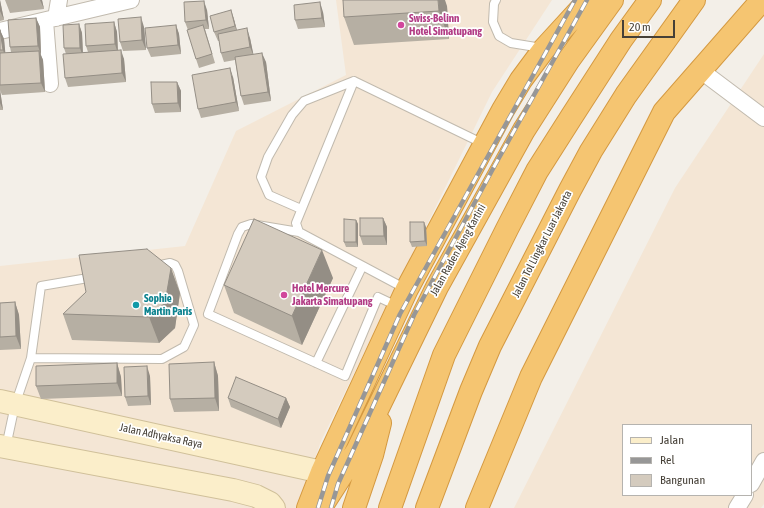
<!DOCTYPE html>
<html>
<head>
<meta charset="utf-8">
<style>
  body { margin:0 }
  #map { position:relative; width:764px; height:508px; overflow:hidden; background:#f3efe8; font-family:"Asap Condensed",sans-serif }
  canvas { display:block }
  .legend { position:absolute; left:622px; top:424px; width:130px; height:72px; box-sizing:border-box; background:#fff; border:1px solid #b5b3af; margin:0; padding:5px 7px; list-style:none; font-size:12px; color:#464037 }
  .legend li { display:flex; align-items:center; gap:8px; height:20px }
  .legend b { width:20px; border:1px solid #b5b3af }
  .scale { position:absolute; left:622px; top:20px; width:53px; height:18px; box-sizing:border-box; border:2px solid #464037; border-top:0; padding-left:5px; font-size:12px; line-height:14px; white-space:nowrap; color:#464037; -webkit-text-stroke:3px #fff; paint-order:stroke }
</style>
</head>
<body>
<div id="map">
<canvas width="764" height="508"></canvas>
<ul class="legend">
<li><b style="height:5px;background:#fbeeca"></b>Jalan</li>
<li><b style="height:5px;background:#979797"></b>Rel</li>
<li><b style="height:11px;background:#d4cbbe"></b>Bangunan</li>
</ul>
<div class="scale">20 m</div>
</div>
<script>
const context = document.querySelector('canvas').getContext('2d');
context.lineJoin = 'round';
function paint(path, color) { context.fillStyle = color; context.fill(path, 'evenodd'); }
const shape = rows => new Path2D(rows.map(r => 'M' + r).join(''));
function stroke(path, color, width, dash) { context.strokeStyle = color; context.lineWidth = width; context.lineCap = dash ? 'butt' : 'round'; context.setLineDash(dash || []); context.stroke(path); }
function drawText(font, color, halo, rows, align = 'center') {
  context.font = font + ' "Asap Condensed",sans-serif'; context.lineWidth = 3.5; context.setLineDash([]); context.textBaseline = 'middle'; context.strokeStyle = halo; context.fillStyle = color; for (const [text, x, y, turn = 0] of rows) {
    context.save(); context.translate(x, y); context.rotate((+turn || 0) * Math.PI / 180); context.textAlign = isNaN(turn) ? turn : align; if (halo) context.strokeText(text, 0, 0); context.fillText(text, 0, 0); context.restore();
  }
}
const commercial = shape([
  [336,0,552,0,492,92,321,441,298,508,0,508,0,266,185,246,236,131,346,75],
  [764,54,764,504,761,508,514,508,675,188],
  [623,425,751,425,751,495,623,495]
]);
const lane = shape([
  [496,0,494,4,493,22,499,36,511,43,542,48],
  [301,209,269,195,261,177,268,157,292,115,304,101,354,81,484,144],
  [299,232,296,223,354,81],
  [399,307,378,297,345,376,208,314,238,234,242,227,251,224,299,232,406,289],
  [31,358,162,359,184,347,194,325,178,271,175,265,170,263,156,266],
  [316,363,362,267],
  [6,447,15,405,31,358,41,286,94,277]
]);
const street = shape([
  [56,18,59,0],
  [45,21,50,84],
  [0,31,131,0],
  [700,70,764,118],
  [751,484,764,461],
  [737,508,745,495]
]);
const secondary = shape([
  [0,401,322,472],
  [0,446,233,490,256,496,270,503,274,508]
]);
const highway = shape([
  [308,508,322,472,407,289,503,110,521,80,544,49,589,0],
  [319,508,323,504,357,451,437,287,524,130,568,61,612,0],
  [354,508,372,455,380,423],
  [390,508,444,355,507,229,537,171,572,116,621,40,650,0],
  [427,508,471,391,490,346,570,190,591,151,626,95,694,0],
  [477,508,531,377,664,112,762,0]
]);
const rail = shape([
  [318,508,328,476,400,314,575,0],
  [331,508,338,484,414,315,495,165,587,0]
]);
const wall = shape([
  [0,0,4,20,0,21],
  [5,0,42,0,44,9,10,13],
  [447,6,449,39,354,45,344,17],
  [207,10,209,29,205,29,215,63,199,68,196,59,188,30,185,22],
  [231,10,237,30,250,38,253,54,266,62,271,101,244,105,241,96,235,60,224,62,221,53,219,41,218,41,214,32],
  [323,12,325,27,298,29,295,20],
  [36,18,40,27,41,55,43,60,45,92,2,95,0,90,3,110,0,110,0,30,4,39,5,53,11,52,10,47],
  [114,22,117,32,118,50,124,59,126,82,68,87,65,78,66,54,64,48,79,24,82,33,83,52,88,52,86,46],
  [176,25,179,34,181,54,151,57,147,48],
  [144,27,146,50,123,51,120,42],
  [233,77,239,111,201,118,198,109],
  [177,82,181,91,181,112,155,113,152,104],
  [383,218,387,227,387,245,363,245,360,236],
  [356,220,358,224,358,247,346,247,344,242],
  [426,227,427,246,412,247,410,242],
  [333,278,302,345,234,313,224,285],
  [180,293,175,328,159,343,72,340,63,314],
  [15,302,19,315,21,349,0,350,0,303],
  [214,362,218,376,219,411,174,412,170,399],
  [117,363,121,377,122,396,41,399,36,386],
  [150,376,151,405,128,406,125,397],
  [228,398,286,398,290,407,281,428,231,407]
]);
const shadedWall = shape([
  [0,0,4,20,0,11],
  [40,0,42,0,44,9],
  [438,0,445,0,447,6,449,39,439,11],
  [204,1,207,10,209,29,206,20],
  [320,2,323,12,325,27,322,18],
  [231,10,234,19,238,35,235,26],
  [141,17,144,27,146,50,142,40],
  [36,18,40,27,41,55,38,46],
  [114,22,117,32,118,54,115,44],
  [79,24,82,33,83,57,80,48],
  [176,25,179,34,181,54,178,45],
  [247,28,250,38,254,57,250,47],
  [0,30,4,39,6,59,3,50],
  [121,50,124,59,126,82,122,73],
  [39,51,43,60,45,92,41,83],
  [262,53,266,62,271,101,268,92],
  [230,68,233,77,239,111,236,102],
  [177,82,181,91,181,112,178,103],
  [0,89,0,90,3,110,0,103],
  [383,218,387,227,387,245,384,236],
  [356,220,358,224,358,247,356,242],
  [424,222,426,227,427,246,425,241],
  [322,250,333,278,302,345,292,316],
  [171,268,180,293,175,328,159,343,149,317],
  [15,302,19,315,21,349,16,336],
  [214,362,218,376,219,411,215,398],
  [117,363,121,377,122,396,117,383],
  [147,366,150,376,151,405,148,396],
  [286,398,290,407,281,428,278,419]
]);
const building = shape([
  [343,0,438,0,439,11,344,17,343,0],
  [204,1,206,20,185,22,184,2,204,1],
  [320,2,322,18,295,20,294,5,320,2],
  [231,10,235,26,214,32,210,16,231,10],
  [141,17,142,40,120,42,118,19,141,17],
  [36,18,38,46,10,47,8,20,36,18],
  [114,22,115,44,86,46,85,24,114,22],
  [79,24,80,48,64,48,63,25,79,24],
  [176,25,178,45,147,48,145,28,176,25],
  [203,25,212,54,196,59,187,30,203,25],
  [247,28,250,47,221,53,218,34,247,28],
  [0,30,3,50,0,50,0,30],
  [121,50,122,73,65,78,63,54,121,50],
  [39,51,41,83,0,85,0,53,39,51],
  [262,53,268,92,241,96,235,57,262,53],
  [230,68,236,102,198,109,192,75,230,68],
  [151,82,177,82,178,103,152,104,151,82],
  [360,218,383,218,384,236,360,236,360,218],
  [254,219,322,250,292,316,224,285,254,219],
  [344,219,356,220,356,242,344,242,344,219],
  [410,222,424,222,425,241,410,242,410,222],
  [147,249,171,268,165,303,149,317,63,314,86,292,79,255,147,249],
  [15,302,16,336,0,337,0,303,15,302],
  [214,362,215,398,170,399,169,364,214,362],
  [117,363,117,383,36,386,36,366,117,363],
  [147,366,148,396,125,397,124,367,147,366],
  [236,377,286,398,278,419,228,398,236,377]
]);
const markers = [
  [401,25,4,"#d1479c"],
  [284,295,4,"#d1479c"],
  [136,305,4,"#0f9aa8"]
];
const hotelNames = [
  ["Swiss-Belinn",409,19],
  ["Hotel Simatupang",409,32],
  ["Hotel Mercure",292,289],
  ["Jakarta Simatupang",292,302]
];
const streetNames = [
  ["Jalan Tol Lingkar Luar Jakarta",542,244,-63],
  ["Jalan Raden Ajeng Kartini",458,250,-61],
  ["Jalan Adhyaksa Raya",161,436,12]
];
const cultureNames = [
  ["Sophie",144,299],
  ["Martin Paris",144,312]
];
paint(commercial, '#f4e6d5');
stroke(lane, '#c1baae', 10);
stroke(street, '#c1baae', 18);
stroke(secondary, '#d0c09a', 24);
stroke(highway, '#d49941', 24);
stroke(lane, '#fff', 8);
stroke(street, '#fff', 16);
stroke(secondary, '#fbeeca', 22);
stroke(highway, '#f5c571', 22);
stroke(rail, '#979797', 4.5);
stroke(rail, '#fff', 3, [9]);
paint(wall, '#b6afa3');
paint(shadedWall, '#948e85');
paint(building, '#d4cbbe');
stroke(building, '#948e85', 1);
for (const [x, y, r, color] of markers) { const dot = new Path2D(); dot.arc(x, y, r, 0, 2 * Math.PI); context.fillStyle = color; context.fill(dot); stroke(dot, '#fff', 1.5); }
drawText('bold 11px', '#b23c85', '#fff', hotelNames, 'left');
drawText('11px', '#464037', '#fff', streetNames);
drawText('bold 11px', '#0d838f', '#fff', cultureNames, 'left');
</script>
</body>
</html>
